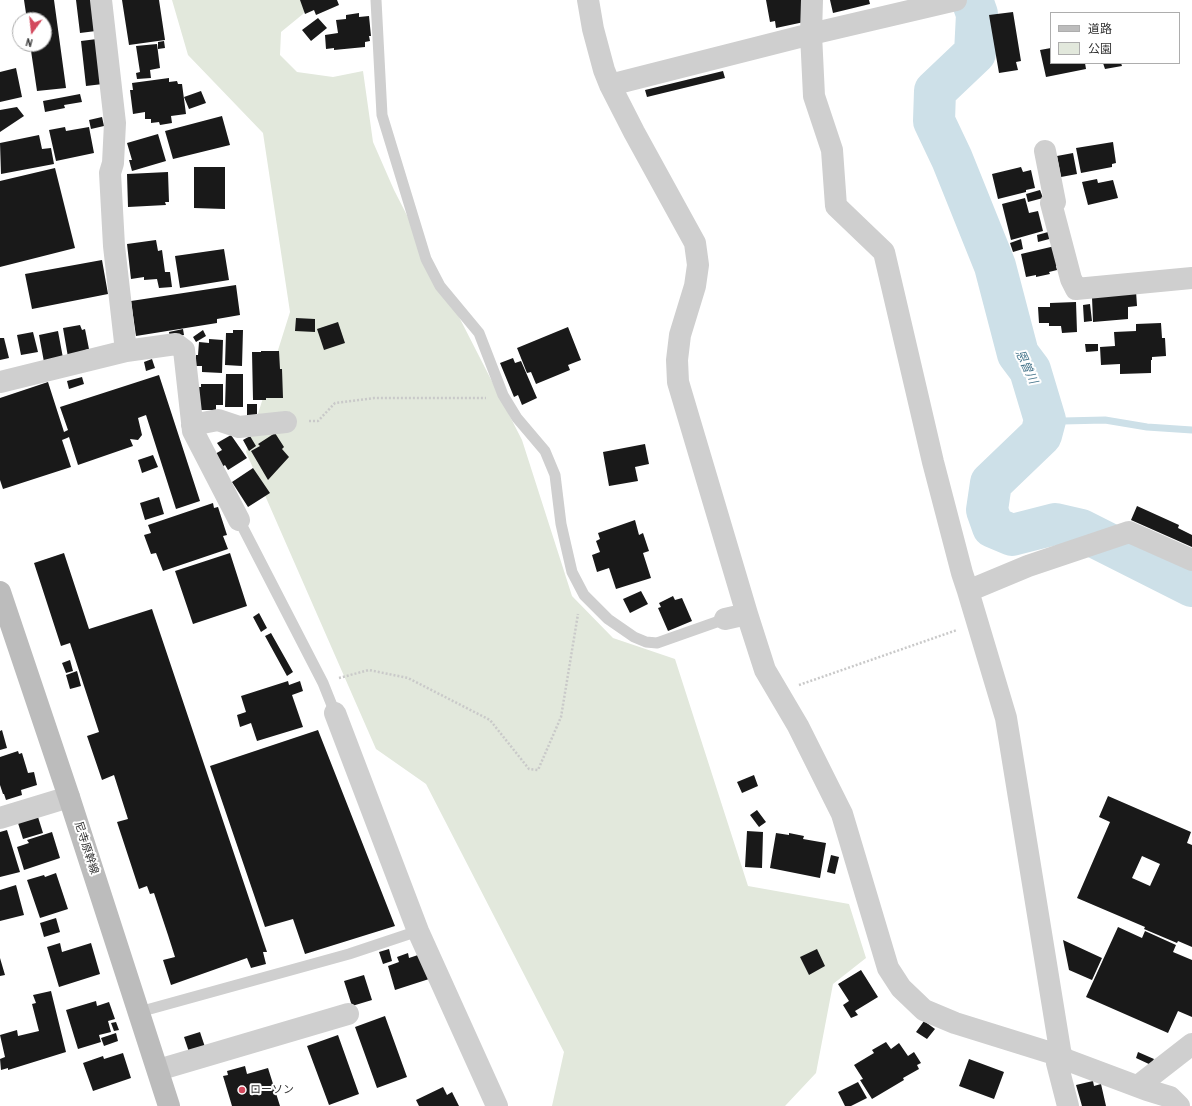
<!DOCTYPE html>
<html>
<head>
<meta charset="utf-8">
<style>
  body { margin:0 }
  #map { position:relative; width:1192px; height:1106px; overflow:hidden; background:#fff; font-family:"Archivo Narrow","Noto Sans JP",sans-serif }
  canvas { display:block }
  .legend { position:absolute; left:1050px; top:12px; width:130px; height:52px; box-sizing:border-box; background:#fff; border:1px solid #adadad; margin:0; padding:5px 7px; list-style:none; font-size:12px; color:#323232 }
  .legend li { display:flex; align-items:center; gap:8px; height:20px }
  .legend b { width:20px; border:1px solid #adadad }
  .north { position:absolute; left:12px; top:12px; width:40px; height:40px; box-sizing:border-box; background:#fff; border:1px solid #adadad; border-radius:50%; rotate:195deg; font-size:11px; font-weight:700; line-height:16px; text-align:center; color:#323232 }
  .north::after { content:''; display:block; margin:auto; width:14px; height:18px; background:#d3495d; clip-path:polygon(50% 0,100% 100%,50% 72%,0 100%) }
</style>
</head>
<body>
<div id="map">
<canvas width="1192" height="1106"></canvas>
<ul class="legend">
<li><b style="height:5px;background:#bcbcbc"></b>道路</li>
<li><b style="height:11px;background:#e2e8dc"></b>公園</li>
</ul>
<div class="north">N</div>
</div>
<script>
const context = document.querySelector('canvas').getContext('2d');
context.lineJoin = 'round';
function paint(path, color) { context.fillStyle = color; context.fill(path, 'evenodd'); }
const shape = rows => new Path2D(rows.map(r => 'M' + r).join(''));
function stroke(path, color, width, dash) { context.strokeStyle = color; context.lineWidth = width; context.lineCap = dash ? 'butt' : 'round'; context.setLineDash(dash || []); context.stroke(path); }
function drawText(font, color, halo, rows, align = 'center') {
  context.font = font + ' "Archivo Narrow","Noto Sans JP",sans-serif'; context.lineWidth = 4; context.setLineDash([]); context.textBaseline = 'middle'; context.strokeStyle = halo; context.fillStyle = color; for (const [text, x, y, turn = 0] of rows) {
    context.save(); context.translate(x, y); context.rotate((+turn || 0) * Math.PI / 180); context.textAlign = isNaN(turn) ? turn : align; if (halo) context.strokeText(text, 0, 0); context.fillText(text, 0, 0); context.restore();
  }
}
const green = shape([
  [172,0,311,0,303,14,281,32,280,55,297,72,333,77,363,71,373,142,394,190,522,440,572,596,613,638,675,659,748,886,849,904,866,958,833,984,816,1073,785,1106,552,1106,564,1052,426,784,376,749,246,452,290,312,263,133,188,55]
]);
const stream = shape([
  [1045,420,1063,421,1105,420,1147,427,1192,430]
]);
const river = shape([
  [972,0,977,14,975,53,935,91,934,121,952,159,995,266,1018,354,1030,370,1045,420,1041,435,991,483,987,510,993,527,1012,535,1055,524,1081,530,1192,586]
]);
const building = shape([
  [24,0,54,0,66,88,37,91,30,44,44,44,44,20,27,20],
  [76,0,93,0,96,31,80,33],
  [122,0,159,0,165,40,129,45],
  [300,0,337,0,339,5,316,15,314,10,305,14],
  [766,0,802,0,804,22,776,28,775,21,770,22],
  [830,0,869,0,870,4,833,13],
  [1013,12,1021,61,1016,62,1018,70,999,73,989,15],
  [359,13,359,17,369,16,371,36,369,36,370,41,365,42,365,47,334,50,334,48,326,49,325,35,338,33,336,20,346,19,346,15],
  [318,18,327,28,311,41,302,30],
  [97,39,103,84,86,86,81,41],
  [164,41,165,48,158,49,158,42],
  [157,44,160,68,150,70,151,78,137,79,136,73,140,72,136,46],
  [1051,48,1051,63,1085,63,1086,69,1046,77,1040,50],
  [1103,63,1121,63,1122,66,1105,69],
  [16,68,22,97,0,102,0,72],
  [723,71,725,78,647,97,645,90],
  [169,78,169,82,177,81,178,84,182,84,186,114,171,116,172,123,160,125,159,122,151,123,151,119,145,119,145,112,133,114,130,90,133,90,132,83],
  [201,91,206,103,189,109,184,97],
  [80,94,82,102,64,105,65,108,45,112,43,101],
  [17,107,24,116,0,132,0,110],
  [222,116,230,145,173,159,165,131],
  [102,117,104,126,91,129,89,120],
  [65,127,66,131,89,127,94,153,56,161,49,130],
  [158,134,166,161,132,171,129,160,132,160,127,143],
  [39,135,42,149,51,148,54,164,1,174,0,143],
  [1113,142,1116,163,1112,164,1112,167,1081,173,1076,148],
  [1073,153,1077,174,1061,177,1057,156],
  [194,167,225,167,225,209,194,208],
  [1021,167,1023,172,1031,170,1035,188,1026,190,1026,192,998,199,992,174],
  [55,168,75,248,0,267,0,181],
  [168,172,169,202,165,202,166,205,128,207,127,174],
  [1097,179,1098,183,1113,180,1118,198,1088,205,1082,182],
  [1040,190,1043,198,1028,202,1026,194],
  [1025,198,1029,213,1038,211,1043,231,1011,240,1002,204],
  [1052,231,1053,238,1038,242,1037,235],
  [1021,239,1023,249,1013,252,1010,243],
  [156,240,158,251,162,250,165,272,170,272,172,287,159,288,157,279,144,280,144,277,131,279,127,244],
  [1055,246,1060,264,1056,266,1057,270,1049,272,1050,274,1036,277,1036,275,1026,277,1021,254],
  [224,249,229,280,180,288,175,256],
  [102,260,108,294,32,309,25,274],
  [236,285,240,315,217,319,217,323,136,336,131,301],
  [1136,291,1137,306,1128,307,1128,319,1093,322,1092,297],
  [1076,302,1077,332,1062,333,1061,326,1049,326,1049,323,1039,323,1038,307,1050,307,1050,303],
  [1090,304,1092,321,1084,322,1083,305],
  [296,318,315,319,315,332,295,331],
  [338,322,345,343,324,350,317,329],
  [1161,323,1162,338,1165,338,1166,356,1152,357,1152,360,1151,360,1151,373,1120,374,1120,364,1101,365,1100,347,1115,346,1114,332,1136,331,1136,324],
  [80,325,82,330,85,329,89,349,85,350,86,354,68,357,63,328],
  [568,327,581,360,568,365,570,370,536,384,531,372,527,373,517,348],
  [183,329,184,335,170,338,169,332],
  [203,330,206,336,196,342,193,337],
  [233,330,243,330,242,366,225,365,226,333,233,333],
  [58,331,63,358,44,362,39,335],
  [33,332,38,352,21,355,17,335],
  [0,338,4,338,9,358,0,360],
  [209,339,223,340,222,373,202,372,202,366,195,366,196,355,198,355,199,342,209,343],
  [1085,344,1098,344,1098,351,1086,352],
  [261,351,279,351,280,369,282,369,283,398,266,398,266,400,253,400,252,352,261,352],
  [513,358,515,363,521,361,537,398,522,405,518,395,514,397,500,363],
  [152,359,155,368,146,371,144,362],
  [226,374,243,374,243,407,225,407],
  [159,375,200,501,176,509,146,415,138,418,142,435,138,440,130,439,133,446,78,465,69,437,67,438,62,440,71,467,3,489,0,480,0,398,48,382,64,432,68,430,60,407],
  [82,377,84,384,69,389,67,381],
  [201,384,223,384,223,405,216,405,216,410,198,410,198,387,201,387],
  [247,404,257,404,257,419,247,419],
  [275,433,284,447,282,449,289,457,268,480,251,451,260,446,258,444],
  [231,435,247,458,228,470,225,465,222,467,215,454,222,450,217,443],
  [250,436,256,446,249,451,243,440],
  [645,444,649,464,635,467,638,481,609,486,603,452],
  [153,455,158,467,142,473,138,460],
  [253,468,270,493,248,507,232,482],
  [159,497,164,514,145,520,140,503],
  [213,503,214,508,218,507,227,535,223,536,228,549,163,571,156,553,151,554,144,535,151,533,148,525],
  [1137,506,1179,525,1178,528,1192,535,1192,547,1131,520],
  [635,520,639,535,643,533,649,551,643,553,651,578,616,589,609,568,597,572,592,555,600,552,596,541,600,539,598,533],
  [64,553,89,629,152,609,267,952,263,952,266,964,251,968,247,958,171,985,163,960,175,957,168,935,154,893,150,894,147,886,139,889,117,822,128,819,114,775,102,780,87,736,99,732,70,643,61,646,34,563],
  [230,553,247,606,193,624,175,571],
  [641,591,648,604,630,613,623,599],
  [673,596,675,600,682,598,692,621,668,631,658,608,661,607,659,603],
  [259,613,267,628,261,632,253,617],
  [271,633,293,672,287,676,265,636],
  [70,660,73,671,66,673,62,663],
  [77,671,81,686,70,689,66,675],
  [288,681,289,685,300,681,303,691,292,695,303,727,257,741,251,723,240,727,237,715,246,712,241,696],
  [2,730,7,748,0,750,0,731],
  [318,730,395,926,305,954,293,919,265,927,210,766],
  [18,751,19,754,22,753,28,773,34,772,37,785,21,790,22,795,6,800,4,794,3,794,0,785,0,757],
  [754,775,758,786,742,793,737,782],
  [1108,796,1191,832,1187,843,1192,845,1192,947,1178,941,1177,943,1144,929,1145,927,1077,898,1110,822,1099,817],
  [1142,856,1160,864,1150,886,1132,878],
  [757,810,766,822,759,827,750,815],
  [38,817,43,833,23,839,18,823],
  [7,830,20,872,0,877,0,832],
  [747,831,763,832,762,868,745,867],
  [52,832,60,858,24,870,17,847,29,843,27,840],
  [776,833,789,835,789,833,804,836,803,839,826,843,820,878,770,868],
  [831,855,839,857,835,874,827,872],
  [56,873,68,909,40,918,27,880,44,875,45,877],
  [16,885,24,915,0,921,0,890],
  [56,918,60,932,44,937,40,923],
  [1118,927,1142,938,1145,931,1176,945,1173,952,1192,960,1192,1017,1178,1011,1168,1033,1086,997],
  [1063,940,1102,958,1092,980,1069,970],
  [60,943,62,952,91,943,100,974,59,987,47,947],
  [389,949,392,961,383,964,379,952],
  [817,949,825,966,809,975,800,957],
  [408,953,409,958,421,954,429,979,395,990,388,966,399,962,397,957],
  [0,958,5,975,0,976],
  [861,970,878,997,855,1011,858,1015,851,1018,843,1005,849,1001,838,984],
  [364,975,372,1000,352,1006,344,981],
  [51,991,66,1052,8,1070,8,1068,1,1070,0,1059,5,1057,0,1035,17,1030,18,1036,39,1031,32,1004,36,1003,33,995],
  [96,1001,97,1006,109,1002,115,1019,108,1021,111,1032,99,1035,101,1042,78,1049,66,1010],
  [385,1016,407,1077,377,1088,355,1027],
  [924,1021,935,1029,927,1039,916,1032],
  [116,1022,119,1030,114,1031,111,1023],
  [200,1032,207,1053,189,1052,184,1037],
  [116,1033,118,1041,104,1046,101,1038],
  [338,1035,359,1094,329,1105,307,1046],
  [886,1042,891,1049,899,1043,908,1056,914,1052,921,1063,917,1065,919,1069,903,1078,904,1080,872,1099,860,1080,863,1079,854,1065,874,1053,872,1050],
  [1138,1052,1154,1059,1151,1065,1136,1058],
  [123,1053,131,1078,93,1091,83,1063,103,1056,104,1059],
  [969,1059,1004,1072,994,1099,959,1086],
  [245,1066,247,1074,268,1068,280,1106,232,1106,223,1076,228,1075,227,1071],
  [1093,1081,1094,1086,1101,1084,1106,1106,1082,1106,1076,1085],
  [858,1082,867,1098,851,1106,845,1106,838,1092],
  [443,1087,447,1095,452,1092,459,1106,419,1106,416,1100]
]);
const path = shape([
  [309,421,318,421,335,403,374,398,486,398],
  [339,678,369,670,408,678,490,720,529,769,538,770,561,717,578,614],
  [799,685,957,630]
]);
const lane = shape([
  [376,0,382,115,426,259,440,286,479,333,503,395,517,418,545,451,555,475,561,524,572,572,584,595,608,619,634,637,646,642,657,643,725,619],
  [239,520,323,683,335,713],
  [139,1012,349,954,418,931]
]);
const street = shape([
  [101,0,115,123,113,163,110,173,114,246,126,351],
  [588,0,593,29,604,70,610,85,634,132,695,243,698,265,695,286,680,335,677,360,678,382,747,614,765,670,798,726,842,814,888,968,901,988,924,1010,955,1023,1061,1056,1057,1063,1068,1106],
  [812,0,811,34,814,96,832,150,836,206,884,252,933,462,962,573,968,591],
  [610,85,811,34,956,0],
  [1045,151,1055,202,1051,203,1071,279,1076,289,1192,278],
  [0,382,126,351,176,344,184,350,193,431,239,520],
  [192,425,218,420,239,427,286,422],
  [725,619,747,614],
  [335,713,418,931,497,1106],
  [0,818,69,797],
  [158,1070,348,1014],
  [1138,1086,1192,1044],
  [1179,1106,1170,1097,1147,1090,1067,1060,1061,1056,1006,718,968,591,1028,566,1129,532,1192,560]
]);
const secondary = shape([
  [0,592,69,797,169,1106]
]);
const markers = [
  [242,1090,4,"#d3495d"]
];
const streetNames = [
  ["尼寺原幹線",86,848,72]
];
const poiNames = [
  ["ローソン",250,1090]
];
const waterNames = [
  ["恩曽川",1026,367,65]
];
paint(green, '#e2e8dc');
stroke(stream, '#cde0e8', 7);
stroke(river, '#cde0e8', 42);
paint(building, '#191919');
stroke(path, '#c9c9c9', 2.5, [2, 2]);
stroke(lane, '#cfcfcf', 11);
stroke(street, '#cfcfcf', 22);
stroke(secondary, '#bcbcbc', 22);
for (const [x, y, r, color] of markers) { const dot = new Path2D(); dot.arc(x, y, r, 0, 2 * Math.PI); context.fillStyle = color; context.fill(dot); stroke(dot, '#fff', 1.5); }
drawText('11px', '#323232', '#fff', streetNames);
drawText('11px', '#323232', '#fff', poiNames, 'left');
drawText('italic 12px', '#47768c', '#fff', waterNames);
</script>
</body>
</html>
